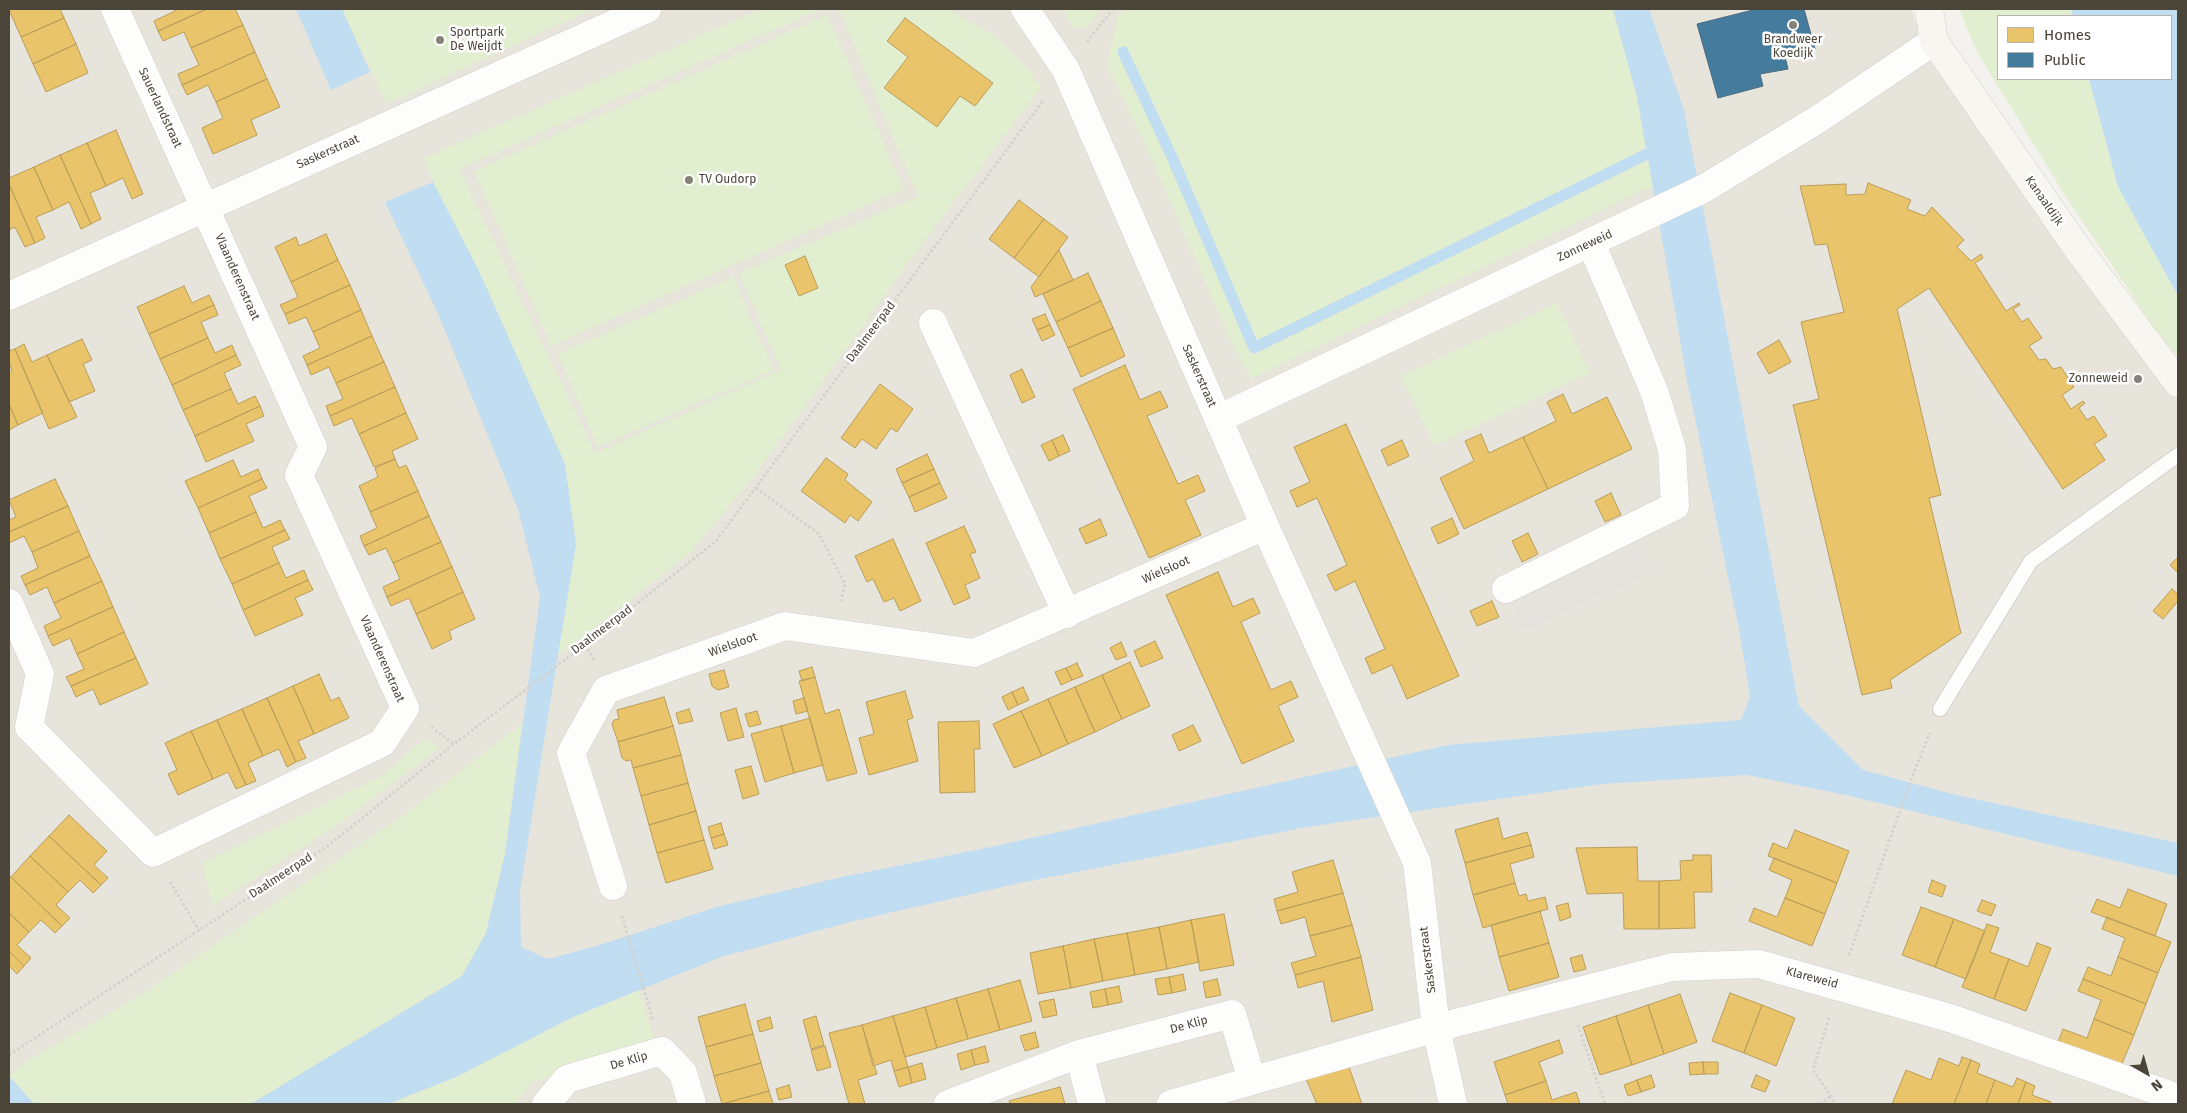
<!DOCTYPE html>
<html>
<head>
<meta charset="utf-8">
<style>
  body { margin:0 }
  #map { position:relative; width:2187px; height:1113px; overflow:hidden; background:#f4f2ee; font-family:"Fira Sans",sans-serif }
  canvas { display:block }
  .frame { position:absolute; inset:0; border:10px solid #4b4439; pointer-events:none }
  .legend { position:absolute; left:1997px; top:15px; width:175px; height:65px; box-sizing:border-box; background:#fff; border:1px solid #b7b4b0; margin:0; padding:6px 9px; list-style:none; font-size:15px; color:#4b4439 }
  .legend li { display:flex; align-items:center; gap:10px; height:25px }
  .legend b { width:25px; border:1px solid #b7b4b0 }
  .north { position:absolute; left:2122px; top:1048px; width:50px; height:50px; -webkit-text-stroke:4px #fff; paint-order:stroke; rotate:142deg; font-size:14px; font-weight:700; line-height:20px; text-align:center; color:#4b4439 }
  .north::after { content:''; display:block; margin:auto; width:18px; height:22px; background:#4b4439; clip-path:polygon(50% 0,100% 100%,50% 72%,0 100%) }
</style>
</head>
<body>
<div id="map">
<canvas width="2187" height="1113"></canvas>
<div class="frame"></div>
<ul class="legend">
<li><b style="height:14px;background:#e9c46a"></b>Homes</li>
<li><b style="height:14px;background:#457b9d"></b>Public</li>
</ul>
<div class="north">N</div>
</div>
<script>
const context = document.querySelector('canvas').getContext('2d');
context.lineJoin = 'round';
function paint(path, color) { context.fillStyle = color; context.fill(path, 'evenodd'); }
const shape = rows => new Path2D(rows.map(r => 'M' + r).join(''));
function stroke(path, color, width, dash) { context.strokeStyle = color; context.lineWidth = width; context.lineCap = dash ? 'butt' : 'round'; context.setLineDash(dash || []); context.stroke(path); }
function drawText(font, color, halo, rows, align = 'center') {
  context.font = font + ' "Fira Sans",sans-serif'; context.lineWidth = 5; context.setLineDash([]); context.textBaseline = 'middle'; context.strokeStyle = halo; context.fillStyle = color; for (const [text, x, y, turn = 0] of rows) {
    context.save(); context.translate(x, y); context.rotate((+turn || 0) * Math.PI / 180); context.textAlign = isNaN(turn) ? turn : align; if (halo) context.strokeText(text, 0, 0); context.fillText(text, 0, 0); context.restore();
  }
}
const residential = shape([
  [9,9,1912,9,1923,46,1940,74,2178,389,2178,1104,9,1104]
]);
const green = shape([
  [342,9,593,9,387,104],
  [760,9,819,10,459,169,595,453,781,370,739,273,918,197,839,9,948,9,996,37,1032,73,1041,88,925,240,758,471,690,553,558,656,576,544,424,158],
  [1063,9,1101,9,1088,26,1074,28],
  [1124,9,1613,9,1637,97,1653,186,1251,379,1231,341,1148,151,1107,66,1118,16],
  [1959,9,2071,9,2073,16,1998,16,1998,79,2089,79,2118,187,2178,296,2178,357,2153,326,2066,197,1977,52],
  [827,15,904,189,551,346,474,171],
  [733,277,774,370,598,447,558,354],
  [1557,303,1590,373,1434,446,1401,376],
  [522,724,505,854,492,907,486,933,462,976,251,1104,34,1104,9,1076,27,1061,144,993,399,818],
  [424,739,439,748,339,824,212,906,202,863,382,776],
  [639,990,657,1046,532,1082,516,1104,388,1104,456,1077,573,1017]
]);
const parking = shape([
  [1637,540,1652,572,1523,631,1509,601]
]);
const water = shape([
  [296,9,342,9,370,72,331,90],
  [1613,9,1649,9,1684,110,1799,706,1863,770,1952,794,2178,843,2178,876,1846,795,1747,775,1602,784,1307,827,1020,883,854,921,721,957,573,1017,456,1077,388,1104,251,1104,462,976,486,933,505,854,540,597,518,509,439,316,385,202,433,182,479,271,565,464,576,544,520,890,521,947,548,959,600,945,716,907,842,877,991,847,1448,745,1741,720,1750,697,1740,634,1687,380,1637,97],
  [2071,9,2178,9,2178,296,2118,187,2089,79,2171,79,2171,16,2073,16],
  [9,1076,34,1104,9,1104]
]);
const homes = shape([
  [11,9,60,9,64,18,21,37,9,10,11,9],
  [174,9,207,9,158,31,154,21,175,11,174,9],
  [207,9,235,9,243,25,191,48,184,32,163,41,158,31,207,9],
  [64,18,76,44,33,64,21,37,64,18],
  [905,18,993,83,975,106,960,96,937,127,884,88,908,57,887,41,905,18],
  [243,25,255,52,182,85,178,74,199,65,191,48,243,25],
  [76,44,88,73,46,92,33,64,76,44],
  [255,52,267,79,216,102,208,85,187,95,182,85,255,52],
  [267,79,280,107,251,120,257,135,213,154,202,128,223,118,216,102,267,79],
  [116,130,143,194,132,199,123,178,106,186,87,143,116,130],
  [87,143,106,186,90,193,101,219,91,224,60,155,87,143],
  [60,155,91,224,81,229,69,202,53,210,34,167,60,155],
  [34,167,53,210,36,217,45,238,35,243,9,184,9,178,34,167],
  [1868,183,1911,200,1907,209,1925,216,1932,207,1964,240,1957,247,1971,261,1981,254,1983,258,1975,263,2006,311,2019,303,2020,305,2013,309,2022,322,2028,318,2042,338,2029,346,2039,360,2046,359,2053,369,2061,367,2074,387,2062,395,2071,409,2083,401,2085,403,2079,408,2087,420,2094,416,2107,436,2094,444,2105,460,2063,489,1929,288,1897,309,1941,495,1929,498,1961,633,1890,680,1892,688,1862,695,1793,405,1819,399,1801,322,1844,312,1827,244,1815,245,1800,186,1846,184,1846,195,1865,194,1868,183],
  [9,184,35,243,25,247,15,227,9,230,9,184],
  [1019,200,1044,219,1014,258,989,239,1019,200],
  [1044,219,1068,237,1039,277,1014,258,1044,219],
  [326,234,338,260,291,282,275,247,296,237,299,246,326,234],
  [1059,250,1073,280,1035,297,1031,287,1059,250],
  [805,256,818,288,799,296,785,265,805,256],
  [338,260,350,285,285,314,280,305,298,297,291,282,338,260],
  [1088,273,1101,301,1056,322,1043,294,1088,273],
  [350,285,361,310,313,332,306,317,289,324,285,314,350,285],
  [184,286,192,303,209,295,214,305,149,334,137,307,184,286],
  [1101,301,1113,328,1068,348,1056,322,1101,301],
  [214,305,218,315,201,322,208,338,160,359,149,334,214,305],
  [361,310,372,336,307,365,303,356,320,348,313,332,361,310],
  [1045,314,1050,325,1037,330,1032,319,1045,314],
  [1050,325,1055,335,1042,341,1037,330,1050,325],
  [1113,328,1125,356,1081,377,1068,348,1113,328],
  [372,336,384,362,336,383,329,367,311,375,307,365,372,336],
  [208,338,215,353,232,345,236,355,172,385,160,359,208,338],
  [82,339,92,360,83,364,95,391,69,402,47,355,82,339],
  [1779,340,1791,362,1769,374,1757,353,1779,340],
  [24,344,32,362,47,355,77,417,49,429,15,349,24,344],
  [15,349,43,413,18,425,9,404,9,372,12,371,9,362,9,351,15,349],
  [236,355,241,365,224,373,231,389,183,410,172,385,236,355],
  [384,362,395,387,330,416,326,406,343,399,336,383,384,362],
  [1125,365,1140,400,1160,391,1168,407,1147,416,1178,484,1198,475,1205,491,1185,500,1201,535,1149,558,1073,389,1125,365],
  [1022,369,1035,397,1022,403,1010,375,1022,369],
  [880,384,913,409,897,432,891,428,876,449,862,439,855,448,841,438,880,384],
  [395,387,406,413,359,434,352,418,334,426,330,416,395,387],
  [231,389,238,404,255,396,260,406,195,436,183,410,231,389],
  [1563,394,1572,414,1607,397,1632,449,1548,489,1523,437,1556,421,1547,402,1563,394],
  [9,404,18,425,9,430,9,404],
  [260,406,264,416,246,424,254,441,206,462,195,436,260,406],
  [406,413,418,439,392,451,395,459,374,467,359,434,406,413],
  [1346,424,1459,676,1407,699,1392,665,1372,674,1365,658,1385,649,1355,581,1335,591,1327,575,1347,565,1317,498,1297,507,1290,491,1310,482,1294,447,1346,424],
  [1481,434,1489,453,1523,437,1548,489,1464,529,1440,478,1474,461,1465,441,1481,434],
  [1063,435,1070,451,1059,456,1052,440,1063,435],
  [1052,440,1059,456,1049,461,1041,445,1052,440],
  [1402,440,1409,456,1388,466,1381,450,1402,440],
  [927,454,934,469,902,483,896,469,927,454],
  [826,458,848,474,845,480,872,502,858,521,850,515,845,523,801,491,826,458],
  [395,459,399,468,406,465,418,491,370,512,359,486,378,477,375,468,395,459],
  [233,460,241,477,258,469,262,479,198,508,185,481,233,460],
  [934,469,940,483,909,497,902,483,934,469],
  [55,479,68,506,9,532,9,520,16,517,9,500,55,479],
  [262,479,267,488,249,496,256,512,209,533,198,508,262,479],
  [940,483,947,498,915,512,909,497,940,483],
  [418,491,429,516,364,546,360,536,377,528,370,512,418,491],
  [1611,493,1621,515,1605,522,1595,501,1611,493],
  [68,506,79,531,32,552,24,536,9,543,9,532,68,506],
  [256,512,263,528,280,520,285,530,220,559,209,533,256,512],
  [429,516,441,542,393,563,386,548,369,555,364,546,429,516],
  [1452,518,1459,534,1438,544,1431,528,1452,518],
  [1100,519,1107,535,1086,544,1079,529,1100,519],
  [964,526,976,552,970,554,980,578,965,585,970,598,954,605,926,543,964,526],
  [285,530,290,539,272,547,279,563,232,584,220,559,285,530],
  [79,531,90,556,25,585,21,576,38,568,32,552,79,531],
  [1528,533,1538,554,1522,562,1512,541,1528,533],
  [893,539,921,601,900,611,894,598,884,602,873,579,867,582,855,556,893,539],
  [441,542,452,567,387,597,383,587,400,579,393,563,441,542],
  [90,556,102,581,54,603,47,587,30,595,25,585,90,556],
  [2178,557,2178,573,2170,565,2178,557],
  [279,563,286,578,304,570,308,580,243,610,232,584,279,563],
  [452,567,463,592,416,614,409,598,391,606,387,597,452,567],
  [1218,572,1233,607,1253,598,1260,613,1241,622,1271,690,1291,681,1298,697,1278,706,1294,741,1242,764,1166,595,1218,572],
  [308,580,313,590,295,598,303,615,255,636,243,610,308,580],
  [102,581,113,607,48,636,44,626,61,618,54,603,102,581],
  [2172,589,2178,594,2178,601,2163,619,2153,611,2172,589],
  [463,592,475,619,449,631,452,639,432,649,416,614,463,592],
  [1492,601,1499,617,1477,626,1470,611,1492,601],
  [113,607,124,632,77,654,70,638,53,646,48,636,113,607],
  [124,632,136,658,71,686,66,677,84,669,77,654,124,632],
  [1155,641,1163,658,1141,667,1134,651,1155,641],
  [1121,642,1127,656,1116,660,1110,648,1121,642],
  [136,658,148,684,100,705,93,689,76,697,71,686,136,658],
  [1130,662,1150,706,1122,719,1102,675,1130,662],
  [1077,663,1083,676,1072,680,1066,668,1077,663],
  [812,667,815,677,802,681,799,671,812,667],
  [1066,668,1072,680,1061,685,1055,672,1066,668],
  [724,670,729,687,718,690,712,686,709,674,724,670],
  [319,674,331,701,339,697,349,718,314,734,293,686,319,674],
  [1102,675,1122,719,1095,732,1075,687,1102,675],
  [815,677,825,714,839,709,857,773,827,781,799,681,815,677],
  [293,686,314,734,298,741,306,758,296,762,267,698,293,686],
  [1023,687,1029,700,1018,705,1012,692,1023,687],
  [1075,687,1095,732,1068,744,1048,699,1075,687],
  [905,691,913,718,907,720,918,761,869,775,859,738,874,734,866,702,905,691],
  [1012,692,1018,705,1008,710,1002,697,1012,692],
  [664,697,673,726,618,742,612,724,614,720,619,719,617,710,664,697],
  [267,698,296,762,287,767,279,749,263,756,242,709,267,698],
  [804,698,808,711,796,714,793,701,804,698],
  [1048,699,1068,744,1042,756,1021,711,1048,699],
  [736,708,744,737,728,741,720,713,736,708],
  [242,709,263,756,248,763,256,781,246,785,217,720,242,709],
  [689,709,693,721,679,724,676,713,689,709],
  [757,711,761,724,749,727,745,714,757,711],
  [1021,711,1042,756,1014,768,993,724,1021,711],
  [810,718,823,765,794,773,781,726,810,718],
  [217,720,246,785,236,789,228,772,213,779,191,731,217,720],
  [979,721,980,749,974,749,975,792,940,793,938,722,979,721],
  [1193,725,1201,741,1179,751,1172,735,1193,725],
  [673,726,681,755,633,768,631,760,626,761,622,758,618,742,673,726],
  [781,726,794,773,765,782,751,734,781,726],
  [191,731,213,779,178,795,168,774,177,770,165,743,191,731],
  [681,755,688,783,641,796,633,768,681,755],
  [751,766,759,794,743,799,735,770,751,766],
  [688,783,696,811,649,825,641,796,688,783],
  [696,811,704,840,657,853,649,825,696,811],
  [69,815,107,851,94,865,108,878,101,885,49,836,69,815],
  [1498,818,1503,839,1527,832,1531,845,1465,863,1455,830,1498,818],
  [721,823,724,834,711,838,708,827,721,823],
  [1795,830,1849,851,1837,883,1768,856,1773,843,1787,849,1795,830],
  [724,834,728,845,714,849,711,838,724,834],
  [49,836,101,885,93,893,80,880,68,892,30,856,49,836],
  [704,840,713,869,666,883,657,853,704,840],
  [1531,845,1534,857,1510,864,1515,883,1473,895,1465,863,1531,845],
  [1637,847,1638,881,1659,881,1659,929,1624,929,1623,893,1587,894,1576,848,1637,847],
  [1693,855,1711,855,1712,892,1694,892,1695,928,1659,929,1659,881,1681,880,1680,861,1693,860,1693,855],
  [30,856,68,892,56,905,70,918,62,926,11,877,30,856],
  [1774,858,1837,883,1825,914,1785,898,1792,880,1769,870,1774,858],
  [1333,860,1343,893,1277,911,1274,899,1298,892,1292,872,1333,860],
  [11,877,62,926,55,933,41,920,29,932,9,913,9,879,11,877],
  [1932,880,1946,886,1942,897,1928,892,1932,880],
  [1515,883,1519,896,1526,894,1528,901,1545,897,1548,909,1483,928,1473,895,1515,883],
  [2128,889,2167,904,2155,936,2091,912,2097,899,2120,908,2128,889],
  [1343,893,1352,925,1310,936,1305,917,1281,924,1277,911,1343,893],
  [1785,898,1825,914,1812,946,1749,921,1754,908,1777,917,1785,898],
  [1982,900,1996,905,1991,916,1977,911,1982,900],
  [1568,903,1571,917,1560,921,1556,906,1568,903],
  [1921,907,1954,919,1935,967,1902,955,1921,907],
  [1540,911,1549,943,1499,957,1491,925,1540,911],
  [9,913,29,932,17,945,31,958,24,966,9,951,9,913],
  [1224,914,1234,965,1200,971,1191,920,1224,914],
  [2107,917,2171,942,2158,973,2118,957,2125,938,2102,929,2107,917],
  [1954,919,1985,931,1966,979,1935,967,1954,919],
  [1191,920,1199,962,1167,969,1159,927,1191,920],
  [1987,924,1999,928,1990,952,2009,959,1994,999,1962,987,1987,924],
  [1352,925,1361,957,1295,975,1291,963,1316,956,1310,936,1352,925],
  [1159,927,1167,969,1135,975,1127,933,1159,927],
  [1127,933,1135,975,1103,981,1094,939,1127,933],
  [1094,939,1103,981,1071,988,1063,946,1094,939],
  [1549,943,1559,977,1509,991,1499,957,1549,943],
  [2037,943,2051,948,2026,1011,1994,999,2009,959,2028,967,2037,943],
  [1063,946,1071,988,1038,994,1030,953,1063,946],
  [9,951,24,966,17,974,9,966,9,951],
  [1582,955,1586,969,1574,972,1570,958,1582,955],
  [1361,957,1373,1010,1332,1022,1323,981,1298,988,1295,975,1361,957],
  [2118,957,2158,973,2146,1004,2083,979,2088,967,2111,976,2118,957],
  [1183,974,1186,990,1172,993,1169,977,1183,974],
  [1169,977,1172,993,1158,995,1155,979,1169,977],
  [1217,979,1221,995,1206,998,1203,982,1217,979],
  [2083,979,2146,1004,2134,1035,2094,1019,2101,1000,2078,991,2083,979],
  [1020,980,1032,1021,1000,1030,988,989,1020,980],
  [1119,986,1122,1002,1108,1005,1105,989,1119,986],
  [988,989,1000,1030,968,1039,956,998,988,989],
  [1105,989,1108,1005,1093,1008,1090,992,1105,989],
  [1730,993,1762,1005,1744,1053,1712,1041,1730,993],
  [1680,994,1697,1042,1664,1054,1648,1005,1680,994],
  [956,998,968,1039,937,1048,925,1007,956,998],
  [1054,999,1057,1015,1043,1018,1039,1002,1054,999],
  [745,1004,753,1034,706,1047,698,1017,745,1004],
  [1648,1005,1664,1054,1632,1065,1616,1016,1648,1005],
  [1762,1005,1795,1018,1776,1066,1744,1053,1762,1005],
  [925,1007,937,1048,905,1057,893,1016,925,1007],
  [816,1016,824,1045,811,1049,803,1020,816,1016],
  [893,1016,908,1067,894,1071,891,1060,873,1066,862,1025,893,1016],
  [1616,1016,1632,1065,1600,1075,1583,1027,1616,1016],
  [770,1017,773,1028,760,1032,757,1021,770,1017],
  [2094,1019,2134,1035,2121,1066,2058,1042,2063,1029,2087,1038,2094,1019],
  [862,1025,877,1074,858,1080,865,1104,849,1104,829,1033,862,1025],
  [1035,1032,1039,1047,1025,1051,1020,1036,1035,1032],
  [753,1034,761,1063,714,1076,706,1047,753,1034],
  [1559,1040,1563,1053,1539,1062,1546,1081,1505,1095,1494,1062,1559,1040],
  [825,1046,831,1067,817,1071,811,1050,825,1046],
  [985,1046,989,1062,975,1065,971,1050,985,1046],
  [971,1050,975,1065,961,1070,957,1054,971,1050],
  [1962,1057,1971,1060,1954,1104,1892,1104,1906,1070,1931,1080,1939,1058,1959,1066,1962,1057],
  [1971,1060,1980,1064,1977,1073,1995,1080,1986,1104,1954,1104,1971,1060],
  [1703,1062,1704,1074,1690,1075,1689,1063,1703,1062],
  [1703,1062,1718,1062,1718,1074,1704,1074,1703,1062],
  [761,1063,769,1091,722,1104,714,1076,761,1063],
  [922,1063,926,1079,912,1083,908,1067,922,1063],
  [1348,1064,1362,1104,1317,1104,1306,1079,1348,1064],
  [908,1067,912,1083,899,1087,894,1071,908,1067],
  [1651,1075,1655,1087,1641,1092,1637,1080,1651,1075],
  [1756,1075,1770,1081,1765,1092,1751,1087,1756,1075],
  [2017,1078,2026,1082,2018,1104,1986,1104,1995,1080,2013,1087,2017,1078],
  [1637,1080,1641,1092,1628,1096,1624,1085,1637,1080],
  [1546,1081,1552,1100,1576,1092,1580,1104,1508,1104,1505,1095,1546,1081],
  [2026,1082,2035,1086,2032,1095,2051,1102,2050,1104,2018,1104,2026,1082],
  [789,1085,792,1097,779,1100,776,1089,789,1085],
  [1060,1087,1065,1104,1010,1104,1009,1101,1060,1087],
  [769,1091,773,1104,722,1104,769,1091]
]);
const public = shape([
  [1757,9,1804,9,1815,49,1785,57,1788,69,1760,74,1763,86,1718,98,1697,24,1757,9]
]);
const stream = shape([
  [1123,52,1172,157,1254,348,1647,154]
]);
const path = shape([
  [1087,42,1113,9],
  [756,488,819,534,845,584,841,601],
  [586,644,594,661],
  [431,727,454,744],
  [170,882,199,930],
  [622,916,653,1020],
  [1849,955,1913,774,1930,733],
  [1829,1018,1813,1070,1836,1104],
  [1578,1025,1605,1104],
  [9,1055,329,845,454,744,586,644,716,541,1043,101],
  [1820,1104,1831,1096]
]);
const lane = shape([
  [1940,709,2031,561,2178,455]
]);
const street = shape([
  [1025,9,1066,70,1265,526,1417,863,1436,1028,1453,1104],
  [9,296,647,9],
  [933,323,1067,614],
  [1218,419,1705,188,1820,118,1934,41],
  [1506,589,1675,506,1672,449,1654,391,1591,243],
  [9,603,40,674,29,727],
  [29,727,153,853,382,743,405,708,299,475,313,447,115,9],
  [613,886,571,753,606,690,785,626,974,653,1265,526],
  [1079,1054,1092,1104],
  [546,1104,567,1079,662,1051,683,1073,692,1104],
  [948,1104,1079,1054,1232,1014,1252,1080],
  [1171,1104,1436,1028,1672,967,1759,964,1953,1019,2178,1098]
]);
const secondary = shape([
  [1929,9,1934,41,2077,248,2178,383]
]);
const markers = [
  [1793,25,5,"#868178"],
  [440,40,5,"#868178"],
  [689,180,5,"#868178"],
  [2138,379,5,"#868178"]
];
const poiNames = [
  ["Sportpark",450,33],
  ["De Weijdt",450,47],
  ["Brandweer",1793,40,"center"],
  ["Koedijk",1793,54,"center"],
  ["TV Oudorp",699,180],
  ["Zonneweid",2128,379,"right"]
];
const streetNames = [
  ["Sauerlandstraat",160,108,65],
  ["Saskerstraat",328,152,-24],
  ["Kanaaldijk",2044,201,55],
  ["Zonneweid",1585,246,-25],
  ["Vlaanderenstraat",237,277,66],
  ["Daalmeerpad",871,332,-53],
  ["Saskerstraat",1199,376,66],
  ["Wielsloot",1166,570,-24],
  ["Daalmeerpad",602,630,-37],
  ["Wielsloot",733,645,-20],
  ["Vlaanderenstraat",382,659,66],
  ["Daalmeerpad",281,876,-33],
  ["Saskerstraat",1428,960,-97],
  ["Klareweid",1812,978,15],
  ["De Klip",1189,1025,-15],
  ["De Klip",629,1061,-16]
];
paint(residential, '#e7e4dc');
paint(green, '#e1eecf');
paint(parking, '#e6e3df');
paint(water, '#c0ddf1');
paint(homes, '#e9c46a');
stroke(homes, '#ba9e5b', 1);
paint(public, '#457b9d');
stroke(public, '#476a7f', 1);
stroke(stream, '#c0ddf1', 11);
stroke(lane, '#d2d0cb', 16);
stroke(street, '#d2d0cb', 29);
stroke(secondary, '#d3cfc5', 29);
stroke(path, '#d3d2cc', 3, [2.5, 2.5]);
stroke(lane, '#fdfdfc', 14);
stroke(street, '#fdfdfc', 28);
stroke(secondary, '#f7f6f1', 28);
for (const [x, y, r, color] of markers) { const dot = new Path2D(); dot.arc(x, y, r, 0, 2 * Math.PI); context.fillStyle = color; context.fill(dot); stroke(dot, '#fff', 2); }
drawText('12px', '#4b4439', '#fff', poiNames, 'left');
drawText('12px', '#4b4439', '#fff', streetNames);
</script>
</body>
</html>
